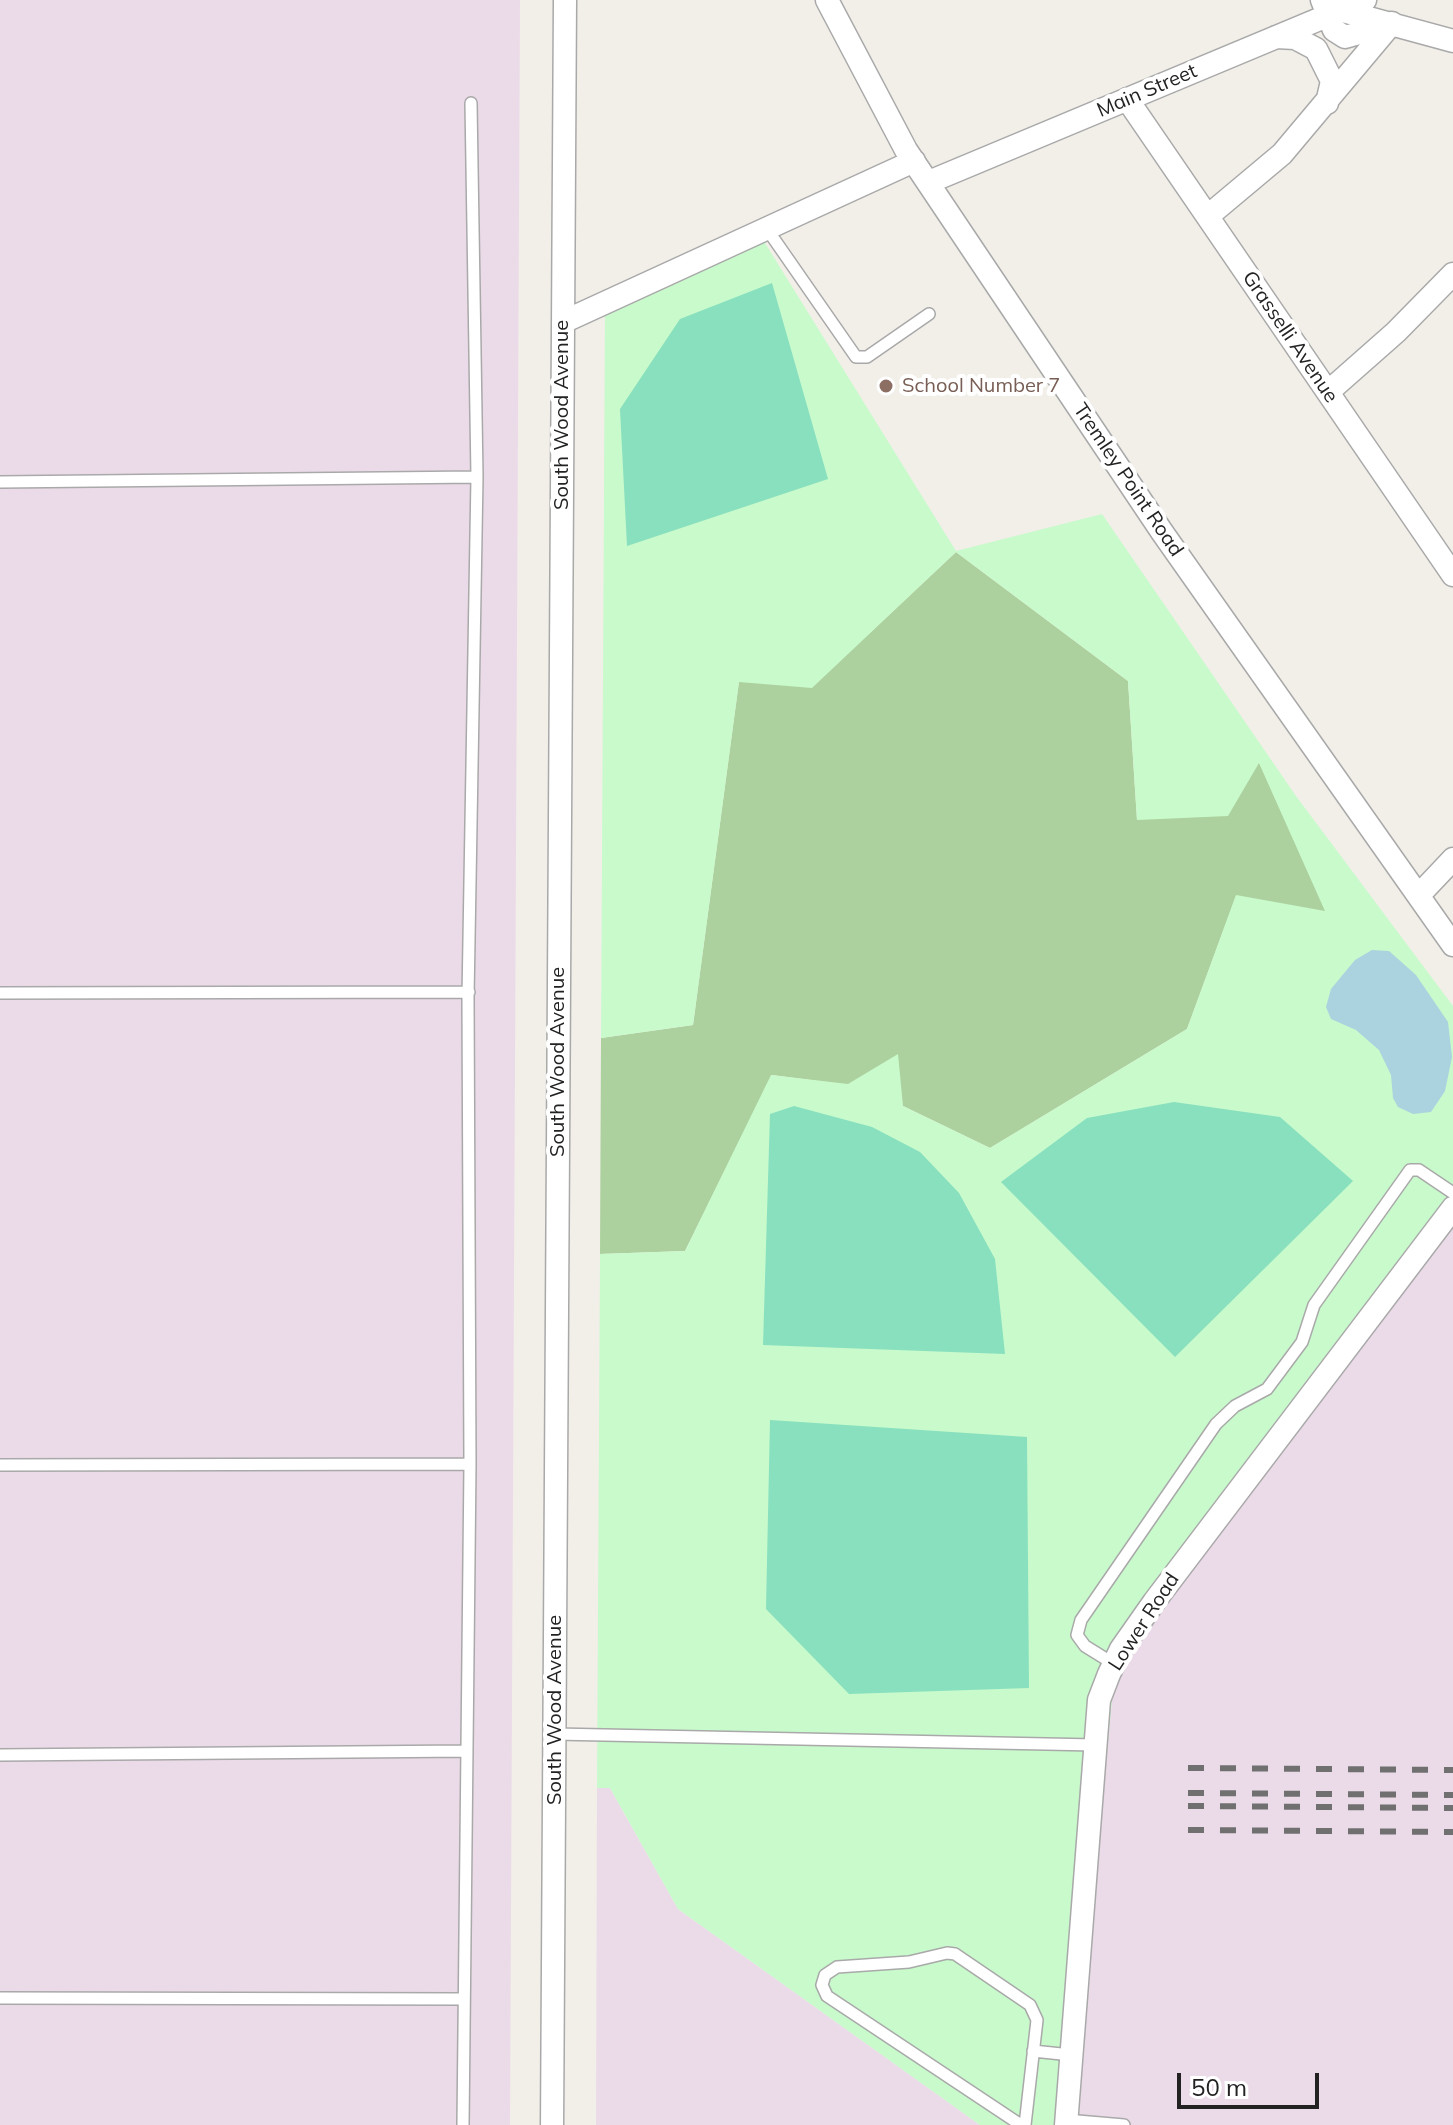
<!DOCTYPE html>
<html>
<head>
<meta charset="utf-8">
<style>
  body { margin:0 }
  #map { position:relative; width:1453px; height:2125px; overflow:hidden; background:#f2efe9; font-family:Mulish,sans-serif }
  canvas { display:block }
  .scale { position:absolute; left:1177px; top:2073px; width:142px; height:36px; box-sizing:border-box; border:4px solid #222; border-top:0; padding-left:10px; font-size:24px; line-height:28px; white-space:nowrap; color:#222; -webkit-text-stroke:6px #fff; paint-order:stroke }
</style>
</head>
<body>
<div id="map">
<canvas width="1453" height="2125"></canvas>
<div class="scale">50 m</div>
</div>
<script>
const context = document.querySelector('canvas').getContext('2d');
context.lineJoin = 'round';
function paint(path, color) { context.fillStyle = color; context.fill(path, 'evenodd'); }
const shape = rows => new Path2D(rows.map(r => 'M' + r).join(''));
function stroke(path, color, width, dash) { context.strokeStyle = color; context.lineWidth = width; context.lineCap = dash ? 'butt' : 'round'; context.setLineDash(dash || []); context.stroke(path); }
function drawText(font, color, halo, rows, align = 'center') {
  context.font = font + ' Mulish,sans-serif'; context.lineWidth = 8; context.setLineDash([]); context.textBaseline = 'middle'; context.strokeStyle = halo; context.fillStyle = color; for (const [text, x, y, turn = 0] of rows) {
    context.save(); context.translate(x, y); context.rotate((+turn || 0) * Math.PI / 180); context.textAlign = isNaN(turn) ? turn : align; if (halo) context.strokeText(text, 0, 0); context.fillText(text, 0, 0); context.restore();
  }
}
const industrial = shape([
  [0,0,520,0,510,2125,0,2125],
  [1453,1203,1453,2125,1071,2125,1116,1659],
  [597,1788,610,1788,678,1909,980,2125,596,2125]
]);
const forest = shape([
  [956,552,1128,681,1137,820,1259,762,1326,912,1236,896,1187,1029,990,1148,903,1106,848,1085,772,1075,685,1251,600,1254,601,1038,693,1025,739,681,812,687]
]);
const park = shape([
  [760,235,956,551,1102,514,1296,796,1453,1006,1453,1203,1116,1659,1071,2125,980,2125,678,1909,610,1788,597,1788,600,1254,685,1251,771,1075,848,1084,898,1054,903,1106,990,1148,1187,1029,1236,895,1325,911,1259,763,1228,816,1137,820,1128,681,956,552,812,688,739,682,693,1025,601,1038,605,307]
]);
const pitch = shape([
  [772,283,828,479,627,546,620,409,680,319],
  [1174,1102,1280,1117,1353,1181,1175,1357,1001,1182,1087,1118],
  [794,1106,872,1127,920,1152,959,1193,995,1259,1005,1354,763,1345,770,1114],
  [770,1420,1027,1437,1029,1688,849,1694,766,1609]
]);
const water = shape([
  [1372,950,1389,951,1416,975,1448,1022,1452,1057,1445,1091,1431,1112,1413,1114,1398,1107,1393,1098,1391,1075,1379,1050,1356,1030,1331,1019,1326,1007,1331,989,1355,960]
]);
const lane = shape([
  [471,103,477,477],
  [767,229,856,357,867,357,929,314],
  [0,482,477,477,468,997,470,1464,0,1465],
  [0,993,469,992],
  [1114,1664,1085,1646,1077,1635,1081,1620,1216,1424,1235,1406,1267,1389,1302,1342,1314,1305,1410,1170,1419,1170,1453,1193],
  [555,1734,1095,1745],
  [0,1755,467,1751],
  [0,1998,464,1999],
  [1033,2051,1071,2055],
  [1066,2120,1124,2125],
  [463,2125,470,1464],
  [1021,2125,827,1996,822,1985,825,1975,837,1967,909,1962,947,1953,955,1954,1030,2005,1037,2020,1025,2125]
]);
const street = shape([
  [827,0,906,150,1162,532,1453,945],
  [1322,0,1334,30,1345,37,1391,24],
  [1339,10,1453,41],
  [1276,37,1295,38,1316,49,1332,81,1327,103],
  [1127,99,1453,575],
  [929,182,1365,0],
  [1208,216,1282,154,1392,23],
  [563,322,914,161],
  [1328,392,1396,332,1453,274],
  [1419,895,1453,859],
  [552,2125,565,0],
  [1066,2125,1099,1700,1109,1674,1121,1649,1154,1602,1453,1208]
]);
const rail = shape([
  [1188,1768,1453,1770],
  [1188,1793,1453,1795],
  [1188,1806,1453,1808],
  [1188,1830,1453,1832]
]);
const markers = [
  [886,386,8,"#8d6e63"]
];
const streetNames = [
  ["Main Street",1147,91,-23],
  ["Grasselli Avenue",1290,337,56],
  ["South Wood Avenue",562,415,-90],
  ["Tremley Point Road",1128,480,56],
  ["South Wood Avenue",558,1062,-90],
  ["Lower Road",1144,1622,-57],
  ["South Wood Avenue",555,1710,-90]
];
const educationNames = [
  ["School Number 7",902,386]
];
paint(industrial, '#ebdbe8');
paint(forest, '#add19e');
paint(park, '#c8facc');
paint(pitch, '#88e0be');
paint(water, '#aad3df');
stroke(lane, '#a9a9a9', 14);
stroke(street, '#a9a9a9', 25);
stroke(lane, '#fff', 11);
stroke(street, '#fff', 22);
stroke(rail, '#707070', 6, [16, 16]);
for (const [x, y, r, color] of markers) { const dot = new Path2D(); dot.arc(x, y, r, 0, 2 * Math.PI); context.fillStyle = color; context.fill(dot); stroke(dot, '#fff', 3); }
drawText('20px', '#222', '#fff', streetNames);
drawText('20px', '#785e54', '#fff', educationNames, 'left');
</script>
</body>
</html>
